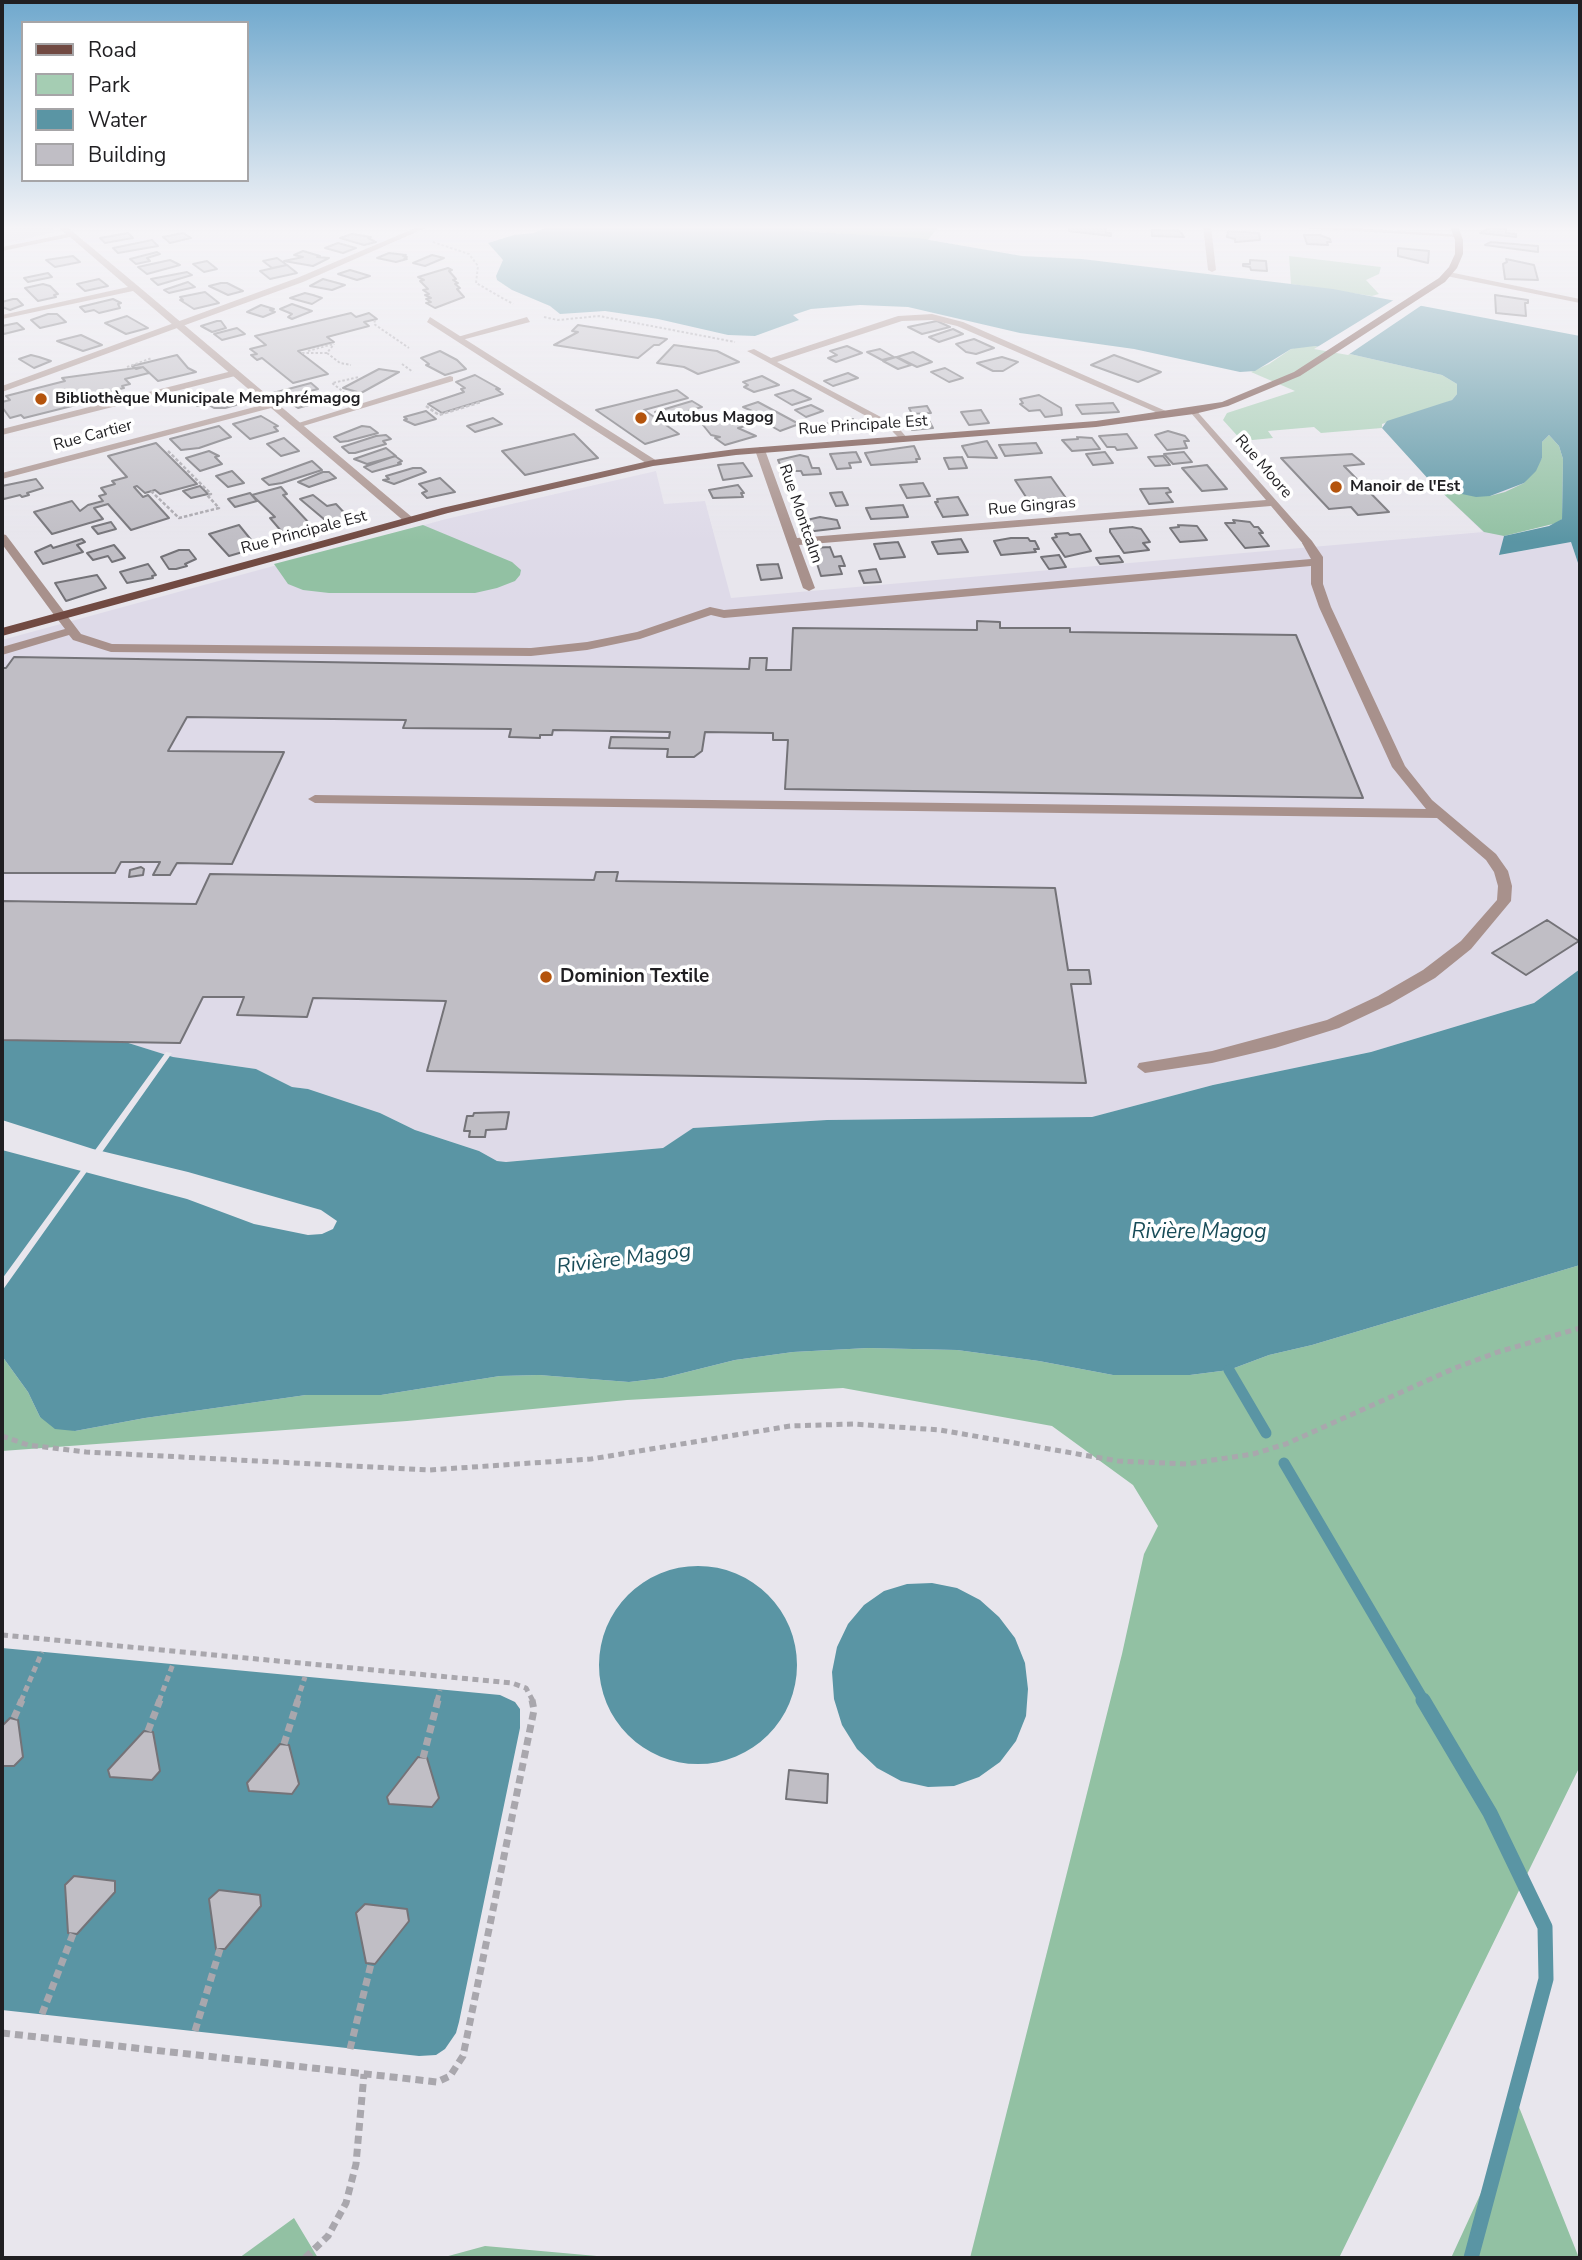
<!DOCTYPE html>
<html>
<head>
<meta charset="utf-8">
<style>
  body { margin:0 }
  #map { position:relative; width:1582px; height:2260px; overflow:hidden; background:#e8e6ed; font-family:"Nunito Sans",sans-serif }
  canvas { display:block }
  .frame { position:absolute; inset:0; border:4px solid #201f22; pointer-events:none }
  .legend { position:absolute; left:21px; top:21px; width:228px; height:161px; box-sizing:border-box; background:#fff; border:2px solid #a6a5a7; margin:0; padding:9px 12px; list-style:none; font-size:21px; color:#201f22 }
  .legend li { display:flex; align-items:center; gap:14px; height:35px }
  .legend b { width:35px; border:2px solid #a6a5a7 }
</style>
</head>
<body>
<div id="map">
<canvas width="1582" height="2260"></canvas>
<div class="frame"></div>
<ul class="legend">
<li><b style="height:9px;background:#714a42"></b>Road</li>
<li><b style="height:19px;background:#a5cdb3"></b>Park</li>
<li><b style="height:19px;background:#5a95a4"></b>Water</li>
<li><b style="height:19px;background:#c0bec5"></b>Building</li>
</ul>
</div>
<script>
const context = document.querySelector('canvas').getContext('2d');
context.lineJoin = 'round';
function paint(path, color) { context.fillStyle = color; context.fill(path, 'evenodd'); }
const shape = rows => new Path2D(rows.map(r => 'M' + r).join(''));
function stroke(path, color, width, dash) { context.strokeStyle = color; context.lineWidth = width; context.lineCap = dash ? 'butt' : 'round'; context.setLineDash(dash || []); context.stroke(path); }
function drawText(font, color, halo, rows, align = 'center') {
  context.font = font + ' "Nunito Sans",sans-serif'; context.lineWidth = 7; context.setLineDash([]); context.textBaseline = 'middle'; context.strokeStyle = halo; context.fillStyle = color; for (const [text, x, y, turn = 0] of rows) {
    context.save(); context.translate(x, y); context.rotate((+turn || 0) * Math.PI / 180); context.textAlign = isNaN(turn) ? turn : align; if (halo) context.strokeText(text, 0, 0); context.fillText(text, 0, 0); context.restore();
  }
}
const built = shape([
  [2,226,50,226,56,232,2,244],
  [656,471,664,504,705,501,731,598,1483,532,1431,482,1437,486,1524,483,1500,555,1571,542,1580,569,1580,969,1534,1003,1371,1052,1213,1085,1092,1117,827,1120,693,1128,663,1148,506,1162,497,1161,479,1151,415,1130,380,1113,308,1089,292,1087,256,1069,173,1057,122,1041,2,1038,2,640,446,519]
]);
const green = shape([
  [1302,346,1315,346,1442,375,1457,384,1457,394,1452,400,1438,406,1382,424,1382,428,1321,433,1314,427,1268,431,1273,438,1242,441,1223,420,1227,413,1295,391,1251,372,1269,364,1291,349]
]);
const forest = shape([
  [772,226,939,226,928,240,816,232],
  [1289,256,1381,267,1379,274,1366,280,1379,294,1372,296,1291,284],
  [1549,435,1559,446,1563,459,1562,519,1557,523,1504,536,1484,532,1431,482,1437,486,1490,496,1505,492,1524,483,1542,458,1542,442],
  [423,525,512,562,521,570,520,575,515,581,497,588,475,593,329,593,303,590,288,584,274,564],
  [1580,1265,1580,1766,1339,2258,970,2258,1122,1654,1144,1554,1158,1526,1133,1485,1052,1426,843,1388,627,1400,407,1421,2,1451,2,1356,28,1392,40,1417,75,1431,145,1418,306,1395,381,1395,500,1376,539,1375,629,1382,663,1378,735,1360,793,1352,868,1348,957,1350,1039,1361,1113,1375,1190,1375,1229,1370,1269,1355,1312,1345],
  [1517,2102,1579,2258,1451,2258,1492,2169],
  [294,2218,318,2258,239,2258],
  [485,2246,619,2258,441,2258]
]);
const water = shape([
  [550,226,772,226,816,232,918,238,1022,256,1082,259,1333,289,1580,336,1580,569,1571,542,1499,555,1504,536,1549,526,1562,519,1563,459,1559,446,1549,435,1542,442,1542,458,1536,471,1524,483,1490,496,1476,497,1448,491,1431,482,1382,428,1387,421,1452,400,1457,394,1457,384,1442,375,1315,346,1291,349,1255,371,1240,372,1134,349,1020,333,908,307,860,305,811,309,793,315,799,320,755,336,728,335,658,319,605,311,560,314,550,306,512,290,497,280,496,276,503,260,488,243,514,235,534,233],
  [1580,969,1580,1265,1312,1345,1269,1355,1229,1370,1190,1375,1113,1375,1039,1361,957,1350,868,1348,793,1352,735,1360,663,1378,629,1382,539,1375,500,1376,381,1395,306,1395,145,1418,75,1431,55,1429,40,1417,28,1392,2,1356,2,1150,187,1199,254,1224,308,1235,322,1234,333,1229,337,1221,321,1210,188,1172,93,1149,2,1120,2,1038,122,1041,173,1057,256,1069,292,1087,308,1089,380,1113,415,1130,479,1151,497,1161,506,1162,663,1148,693,1128,827,1120,1092,1117,1213,1085,1371,1052,1534,1003],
  '599 1665a99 99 0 1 1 198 0a99 99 0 1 1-198 0Z',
  [932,1583,957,1588,980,1600,999,1617,1015,1638,1025,1663,1028,1689,1026,1716,1016,1741,1000,1762,979,1777,954,1786,928,1787,901,1781,877,1768,857,1749,842,1725,834,1699,832,1672,837,1647,848,1624,864,1605,884,1591,907,1584],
  [2,1648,500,1695,515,1702,520,1709,520,1728,459,2022,456,2033,445,2049,436,2055,419,2056,2,2010]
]);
const pier = shape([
  [1397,298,1425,303,1348,355,1314,349],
  [166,1052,172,1053,100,1155,93,1153],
  [82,1169,88,1170,2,1291,2,1279]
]);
const streamFar1 = shape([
  [1229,1370,1266,1433],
  [1284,1463,1424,1701]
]);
const stream = shape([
  [1423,1700,1490,1813,1545,1927,1546,1979,1471,2258]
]);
const building = shape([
  [1069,226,1105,226,1106,233,1111,233,1111,236,1069,231,1069,226],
  [1490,228,1506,229,1506,233,1516,234,1516,237,1480,233,1490,228],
  [1152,230,1180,231,1184,237,1152,236,1152,230],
  [1228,231,1259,233,1260,240,1235,242,1235,239,1227,237,1228,231],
  [128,233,133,238,105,243,100,238,128,233],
  [183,233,191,238,170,243,163,237,183,233],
  [352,234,371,237,368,238,376,242,364,245,340,238,352,234],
  [1304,235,1320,235,1330,239,1331,242,1327,242,1328,245,1307,244,1304,235],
  [152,240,158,246,118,253,113,248,152,240],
  [1491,242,1538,246,1538,252,1485,245,1491,242],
  [338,243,356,248,343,253,325,248,338,243],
  [1398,248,1429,251,1428,263,1398,256,1398,248],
  [303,251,320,256,317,257,329,258,313,266,284,261,303,257,294,255,303,251],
  [157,252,160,254,147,258,150,261,136,264,130,259,157,252],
  [389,253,406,255,403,256,407,257,404,259,407,259,396,262,377,258,389,253],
  [432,255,444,258,425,266,413,263,432,255],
  [73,256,80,262,55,267,46,260,73,256],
  [277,258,287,265,272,268,263,261,277,258],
  [1506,259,1534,265,1538,280,1505,279,1503,264,1507,262,1506,259],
  [170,260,180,265,147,274,138,267,170,260],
  [1250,260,1266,261,1267,271,1251,270,1250,267,1243,266,1243,264,1250,264,1250,260],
  [207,261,217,269,204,272,193,264,207,261],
  [287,265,297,273,270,279,260,271,287,265],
  [448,268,452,270,449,271,456,279,453,280,458,283,455,284,460,288,457,289,464,297,435,308,426,303,431,302,426,299,431,298,425,295,429,294,423,290,428,289,420,281,424,280,418,277,448,268],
  [350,270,370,276,357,280,338,274,350,270],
  [187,272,192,275,158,285,151,279,187,272],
  [48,273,52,277,28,282,24,278,48,273],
  [99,279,108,286,85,291,77,284,99,279],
  [323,279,345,285,332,290,310,286,323,279],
  [188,282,195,287,169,293,164,290,188,282],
  [221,283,227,283,243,291,228,295,209,286,221,283],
  [43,284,50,286,58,294,54,295,56,297,38,301,25,288,43,284],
  [205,292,219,303,194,309,180,300,183,300,180,297,205,292],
  [305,293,313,295,322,298,312,304,290,298,305,293],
  [1495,295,1528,300,1528,303,1525,303,1526,316,1496,313,1495,295],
  [13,299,17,299,23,305,10,310,2,307,2,302,13,299],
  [113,299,121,303,118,304,120,308,99,313,94,310,85,312,80,307,113,299],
  [292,304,312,311,292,319,288,317,292,314,280,309,292,304],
  [261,305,274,309,270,310,275,312,263,317,247,312,261,305],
  [351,313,356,317,369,313,377,319,364,322,369,326,327,337,334,342,298,351,328,374,293,383,262,358,257,360,251,355,257,354,250,349,266,345,255,336,351,313],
  [48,314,57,314,66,322,40,328,31,320,48,314],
  [127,316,148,328,126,334,105,323,127,316],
  [217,321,221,321,226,328,212,332,201,326,217,321],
  [937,321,950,327,922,334,908,327,937,321],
  [17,323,24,329,4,334,2,331,2,326,17,323],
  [578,325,667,339,659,345,654,345,638,358,554,345,578,332,572,331,578,325],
  [237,328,245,334,222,340,214,334,237,328],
  [953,329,963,334,939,342,929,337,953,329],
  [81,335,102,345,83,351,57,341,81,335],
  [974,339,994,348,976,354,966,352,956,344,974,339],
  [674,345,717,351,739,362,698,374,684,367,657,363,674,345],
  [847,346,862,353,836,362,828,358,837,355,830,351,847,346],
  [880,349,894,357,882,360,867,352,880,349],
  [440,351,457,360,466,369,445,375,426,365,429,364,421,358,440,351],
  [913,352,932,362,917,367,897,357,913,352],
  [31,355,39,357,51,361,34,368,19,359,31,355],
  [177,355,188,368,196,372,158,381,143,367,136,369,132,366,177,355],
  [1114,355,1161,372,1138,382,1091,365,1114,355],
  [896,357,911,365,898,369,883,361,896,357],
  [1002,357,1018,362,1003,371,993,371,977,363,1002,357],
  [143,367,149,373,125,379,130,384,122,386,124,388,107,392,115,400,95,404,92,401,24,418,21,415,10,418,2,407,2,402,10,400,6,396,65,381,62,378,143,367],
  [945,368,963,378,949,382,931,372,945,368],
  [379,369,399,372,361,393,343,388,379,369],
  [848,373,858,378,833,386,824,381,848,373],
  [475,375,500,389,496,389,503,394,442,413,428,404,464,392,461,389,465,388,456,382,475,375],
  [762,376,779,385,754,392,744,387,748,385,743,382,762,376],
  [311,383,318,389,280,399,273,393,311,383],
  [677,390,688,398,644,410,679,434,645,444,596,410,677,390],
  [793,390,811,399,792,405,775,395,793,390],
  [314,394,320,394,324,397,320,399,323,401,298,408,290,403,293,403,290,401,314,394],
  [1039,395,1061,408,1062,415,1045,417,1040,410,1029,411,1020,404,1023,403,1020,399,1039,395],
  [235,396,243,403,225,408,214,408,207,404,197,406,190,400,202,397,206,400,235,396],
  [692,401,702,407,664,418,655,412,692,401],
  [758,402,799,424,780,431,748,413,752,411,743,407,758,402],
  [1113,403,1119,412,1082,414,1076,405,1113,403],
  [811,405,823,411,806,417,795,410,811,405],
  [927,406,931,413,912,414,909,408,927,406],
  [981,410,989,423,969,425,961,412,981,410],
  [426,411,436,419,415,425,404,420,407,419,404,417,426,411],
  [925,413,933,428,912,430,906,417,925,413],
  [261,416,278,426,274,427,278,431,250,439,233,424,261,416],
  [493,418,502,424,475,432,467,426,493,418],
  [724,419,733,425,739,423,745,426,738,428,756,436,725,445,715,438,720,437,711,435,703,425,724,419],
  [853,419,855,423,867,422,871,430,827,430,825,424,853,419],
  [219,426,231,437,199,448,181,450,170,439,219,426],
  [362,426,370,427,378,433,348,441,340,442,334,437,362,426],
  [1168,431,1185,436,1189,441,1184,441,1187,448,1167,450,1155,435,1168,431],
  [574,434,598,458,525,475,502,451,574,434],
  [1127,434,1137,448,1117,450,1115,447,1107,447,1099,436,1127,434],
  [386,435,391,439,383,441,386,444,355,453,349,453,342,447,376,436,386,435],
  [1077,437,1092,438,1100,449,1072,451,1062,440,1078,439,1077,437],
  [284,438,299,451,281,456,267,444,284,438],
  [987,441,997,458,968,457,962,446,987,441],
  [156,443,197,484,160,494,155,490,145,493,137,486,134,487,143,497,148,495,169,518,131,530,108,504,94,508,103,519,52,534,34,512,72,501,80,511,88,505,103,501,99,496,106,494,101,488,115,484,112,481,127,477,108,456,156,443],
  [1036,443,1042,453,1005,456,999,445,1036,443],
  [914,446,920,459,916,459,917,462,871,465,865,453,914,446],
  [386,448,396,456,367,464,354,459,386,448],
  [209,451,219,456,215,457,222,464,200,471,186,458,209,451],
  [856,452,861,462,849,463,851,468,837,469,830,454,856,452],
  [1105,452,1113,463,1093,465,1086,454,1105,452],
  [1184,452,1192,462,1173,464,1164,454,1184,452],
  [1352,454,1364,464,1344,466,1389,512,1358,515,1351,507,1329,509,1281,458,1352,454],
  [800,455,808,457,812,468,819,468,821,474,803,475,801,471,783,471,778,460,800,455],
  [395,456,402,461,398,463,401,464,372,472,364,467,395,456],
  [1163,456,1170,465,1155,466,1148,457,1163,456],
  [962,457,967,468,949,469,944,458,962,457],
  [312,461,322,470,282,483,269,485,262,479,312,461],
  [743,463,752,476,723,480,718,465,743,463],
  [1207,465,1227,489,1202,491,1182,468,1207,465],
  [413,468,421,468,426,472,394,484,383,480,389,479,386,476,413,468],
  [232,471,244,483,228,487,216,476,232,471],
  [323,472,329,472,336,478,309,487,298,482,323,472],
  [1051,477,1073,508,1035,511,1015,480,1051,477],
  [440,478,455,492,427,498,422,493,427,491,419,484,440,478],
  [36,479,43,488,27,493,29,495,22,497,20,495,4,499,2,496,2,486,36,479],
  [923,483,930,496,907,498,900,485,923,483],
  [738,485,744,493,741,493,743,497,713,498,709,490,738,485],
  [200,486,208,494,191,498,183,491,200,486],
  [281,487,287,494,283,495,310,524,303,527,304,529,282,532,270,518,275,517,252,495,281,487],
  [1168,488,1171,492,1166,493,1173,502,1149,504,1140,489,1168,488],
  [842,492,848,505,836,506,830,493,842,492],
  [250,493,257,501,235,507,228,499,250,493],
  [313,495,327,506,336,504,351,520,346,521,349,524,331,525,300,499,313,495],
  [958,497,968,515,943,517,935,502,938,502,937,499,958,497],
  [903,505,908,517,871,519,866,508,903,505],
  [820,517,837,520,840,528,806,532,802,521,820,517],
  [1233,520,1250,522,1254,527,1258,527,1263,533,1259,533,1269,546,1245,548,1225,523,1235,523,1233,520],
  [111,522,116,529,98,534,92,527,111,522],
  [239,525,252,541,247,542,253,549,229,556,209,534,239,525],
  [1178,525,1197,526,1207,540,1180,542,1170,528,1179,527,1178,525],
  [1132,527,1141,529,1150,542,1143,543,1149,550,1124,553,1110,532,1110,529,1132,527],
  [1068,533,1070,535,1080,534,1091,551,1065,557,1052,538,1057,537,1055,534,1068,533],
  [1011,538,1028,538,1030,541,1035,541,1039,549,1034,549,1036,552,1001,555,994,541,1011,538],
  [82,539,85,542,77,545,83,552,43,564,35,552,51,545,53,548,82,539],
  [961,539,968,552,938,554,932,542,961,539],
  [898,542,905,557,880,559,874,544,898,542],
  [114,545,125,558,112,562,108,556,93,560,87,553,114,545],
  [830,547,834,557,841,556,845,566,839,566,842,574,821,576,812,548,830,547],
  [189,550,196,559,185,564,187,566,176,569,169,569,161,557,179,550,189,550],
  [1059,555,1066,567,1049,569,1041,557,1059,555],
  [1119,556,1123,562,1100,564,1096,558,1119,556],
  [148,564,156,575,152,576,153,578,127,583,120,572,148,564],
  [778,564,782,578,761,580,757,565,778,564],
  [876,569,881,582,864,583,859,571,876,569],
  [97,575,106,588,66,601,55,583,97,575],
  [977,621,1000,622,1000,628,1070,628,1070,632,1296,635,1363,798,785,789,788,740,773,740,773,733,705,732,702,751,694,757,667,757,668,749,609,748,611,737,669,738,670,732,553,730,552,735,540,735,540,738,509,737,511,729,403,728,406,720,187,717,168,751,284,752,232,864,177,863,170,875,153,875,160,862,121,862,115,873,2,873,2,668,6,668,14,657,749,669,750,658,767,658,766,670,791,670,793,628,977,630,977,621],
  [141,867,144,869,143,875,129,877,130,870,141,867],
  [596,872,618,872,616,881,1055,888,1068,970,1089,970,1091,984,1071,984,1086,1083,427,1071,446,1001,313,998,307,1017,237,1015,244,997,203,997,180,1043,2,1040,2,901,196,904,210,874,594,880,596,872],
  [1547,920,1579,941,1526,975,1492,953,1547,920],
  [509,1112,506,1129,486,1130,485,1137,469,1137,470,1131,464,1131,467,1116,473,1116,474,1113,509,1112],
  [10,1718,18,1720,23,1757,14,1766,2,1766,2,1726,10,1718],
  [144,1731,153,1732,160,1771,152,1780,110,1777,108,1770,144,1731],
  [280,1744,289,1745,299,1784,292,1794,249,1791,247,1783,280,1744],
  [418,1757,427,1758,439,1798,432,1807,389,1804,387,1797,418,1757],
  [789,1770,828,1774,827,1803,786,1799,789,1770],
  [74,1876,115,1881,115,1892,77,1934,68,1933,65,1885,74,1876],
  [219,1890,260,1895,261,1906,225,1949,216,1949,209,1899,219,1890],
  [365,1904,407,1909,409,1921,375,1964,366,1963,356,1913,365,1904]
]);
const pathFar3 = shape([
  [433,242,469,254,478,266,476,283,513,304],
  [544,317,558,320,599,316,735,342],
  [375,320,374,324,409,348],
  [308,351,333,344],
  [302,353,327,353,334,344],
  [327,353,340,363,351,365],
  [402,364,413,372],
  [127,367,152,358],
  [345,393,332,383,359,377],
  [477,403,481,402]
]);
const pathFar2 = shape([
  [426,406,439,415,481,402],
  [151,491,179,518,219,508,207,495,211,494,168,451]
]);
const pathFar1 = shape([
  [2,1436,28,1445,86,1452,429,1470,591,1459,790,1426,853,1424,940,1430,1118,1461,1187,1464,1253,1454,1286,1444,1455,1368,1498,1352,1580,1328],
  [2,1635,512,1683,526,1688,533,1701],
  [21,1701,42,1652],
  [159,1701,173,1664],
  [297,1701,305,1677],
  [437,1701,440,1690]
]);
const path = shape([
  [14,1718,22,1700],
  [148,1731,160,1700],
  [284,1744,298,1700],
  [423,1758,438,1700],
  [42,2014,73,1934],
  [195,2031,220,1949],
  [2,2033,437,2082,450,2076,463,2056,534,1710,532,1700],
  [350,2049,371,1964],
  [305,2258,328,2236,346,2203,356,2164,364,2074]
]);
const service = shape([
  [527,317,530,322,458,341,454,338,527,317],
  [236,370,239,371,239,375,2,435,2,429,236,370],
  [450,376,453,377,453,381,300,427,292,425,450,376],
  [1308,540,1312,541,1323,557,1323,584,1331,607,1405,766,1432,800,1496,854,1508,871,1512,886,1511,901,1471,949,1435,978,1390,1004,1339,1028,1275,1048,1212,1063,1145,1073,1137,1067,1139,1063,1212,1051,1327,1020,1378,996,1423,970,1461,941,1497,900,1498,886,1494,872,1486,860,1437,818,315,803,308,799,315,795,1426,809,1392,767,1319,607,1311,584,1311,566,724,618,711,615,640,639,587,650,531,656,111,652,73,640,69,635,2,655,2,647,65,629,55,616,61,612,65,613,81,634,112,644,531,648,587,642,637,632,710,607,724,610,1311,559,1302,543,1308,540]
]);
const minor = shape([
  [57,226,66,226,138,286,413,518,413,522,405,522,271,408,2,479,2,473,266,404,133,291,2,319,2,315,128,287,70,237,2,251,2,247,66,234,57,226],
  [1203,226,1211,226,1216,270,1212,272,1208,270,1203,226],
  [1270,226,1320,226,1462,235,1458,237,1270,226],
  [932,314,963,322,1175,415,1167,417,957,326,932,320,902,321,777,362,896,425,908,439,903,442,890,429,747,351,754,349,771,358,898,316,932,314],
  [430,317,657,461,658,463,649,465,427,322,430,317],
  [1194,408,1312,541,1312,545,1304,545,1271,506,799,545,815,588,809,591,803,588,755,450,760,447,765,450,797,538,1266,500,1191,413,1191,409,1194,408],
  [2,534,6,535,65,613,65,619,57,619,2,544,2,534]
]);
const tertiary = shape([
  [420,226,430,226,303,282,2,392,2,386,297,278,420,226],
  [1449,272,1580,299,1580,303,1446,276,1449,272]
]);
const primary = shape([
  [1450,226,1458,226,1463,240,1463,254,1457,268,1445,282,1300,376,1228,406,1194,414,1096,427,736,455,653,466,448,513,2,636,2,628,442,508,653,460,736,449,1096,421,1222,402,1294,372,1439,278,1449,267,1455,254,1455,240,1450,226]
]);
const markers = [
  [41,399,7,"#b4540d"],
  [641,418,7,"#b4540d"],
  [1336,487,7,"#b4540d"],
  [546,977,7,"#b4540d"]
];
const farPoinames = [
  ["Bibliothèque Municipale Memphrémagog",55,399],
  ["Autobus Magog",655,418],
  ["Manoir de l'Est",1350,487]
];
const farStreetnames = [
  ["Rue Principale Est",863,426,-4],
  ["Rue Cartier",93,436,-15],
  ["Rue Moore",1263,467,49],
  ["Rue Gingras",1032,507,-5],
  ["Rue Montcalm",800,514,71],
  ["Rue Principale Est",304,533,-15]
];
const poiNames = [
  ["Dominion Textile",560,977]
];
const waterNames = [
  ["Rivière Magog",1199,1233],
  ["Rivière Magog",624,1260,-7]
];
paint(built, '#dedae8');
paint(green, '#a5cdb3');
paint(forest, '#92c1a3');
paint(water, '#5a95a4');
paint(pier, '#e8e6ed');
stroke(streamFar1, '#5a95a4', 11);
stroke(stream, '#5a95a4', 15);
paint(building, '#c0bec5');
stroke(building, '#747378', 2);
stroke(pathFar3, '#a9a7ad', 2, [2.5, 2]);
stroke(pathFar2, '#a9a7ad', 2.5, [3.5, 2]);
stroke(pathFar1, '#a9a7ad', 5, [6, 4.5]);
stroke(path, '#a9a7ad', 7, [8, 5]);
paint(service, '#a8918c');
paint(minor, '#a8918c');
paint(tertiary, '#a8918c');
paint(primary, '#714a42');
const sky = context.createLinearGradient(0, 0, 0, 542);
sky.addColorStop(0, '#6fa8cd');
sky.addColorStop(0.42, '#f5f4f7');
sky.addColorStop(1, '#f5f4f700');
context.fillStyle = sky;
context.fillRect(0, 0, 1582, 542);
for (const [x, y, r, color] of markers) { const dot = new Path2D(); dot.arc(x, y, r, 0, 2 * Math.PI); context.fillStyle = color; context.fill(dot); stroke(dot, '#fff', 2.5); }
drawText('bold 16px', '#201f22', '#fff', farPoinames, 'left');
drawText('16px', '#201f22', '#fff', farStreetnames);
drawText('bold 19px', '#201f22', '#fff', poiNames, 'left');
drawText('italic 21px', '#184c58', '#fff', waterNames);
</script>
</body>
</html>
